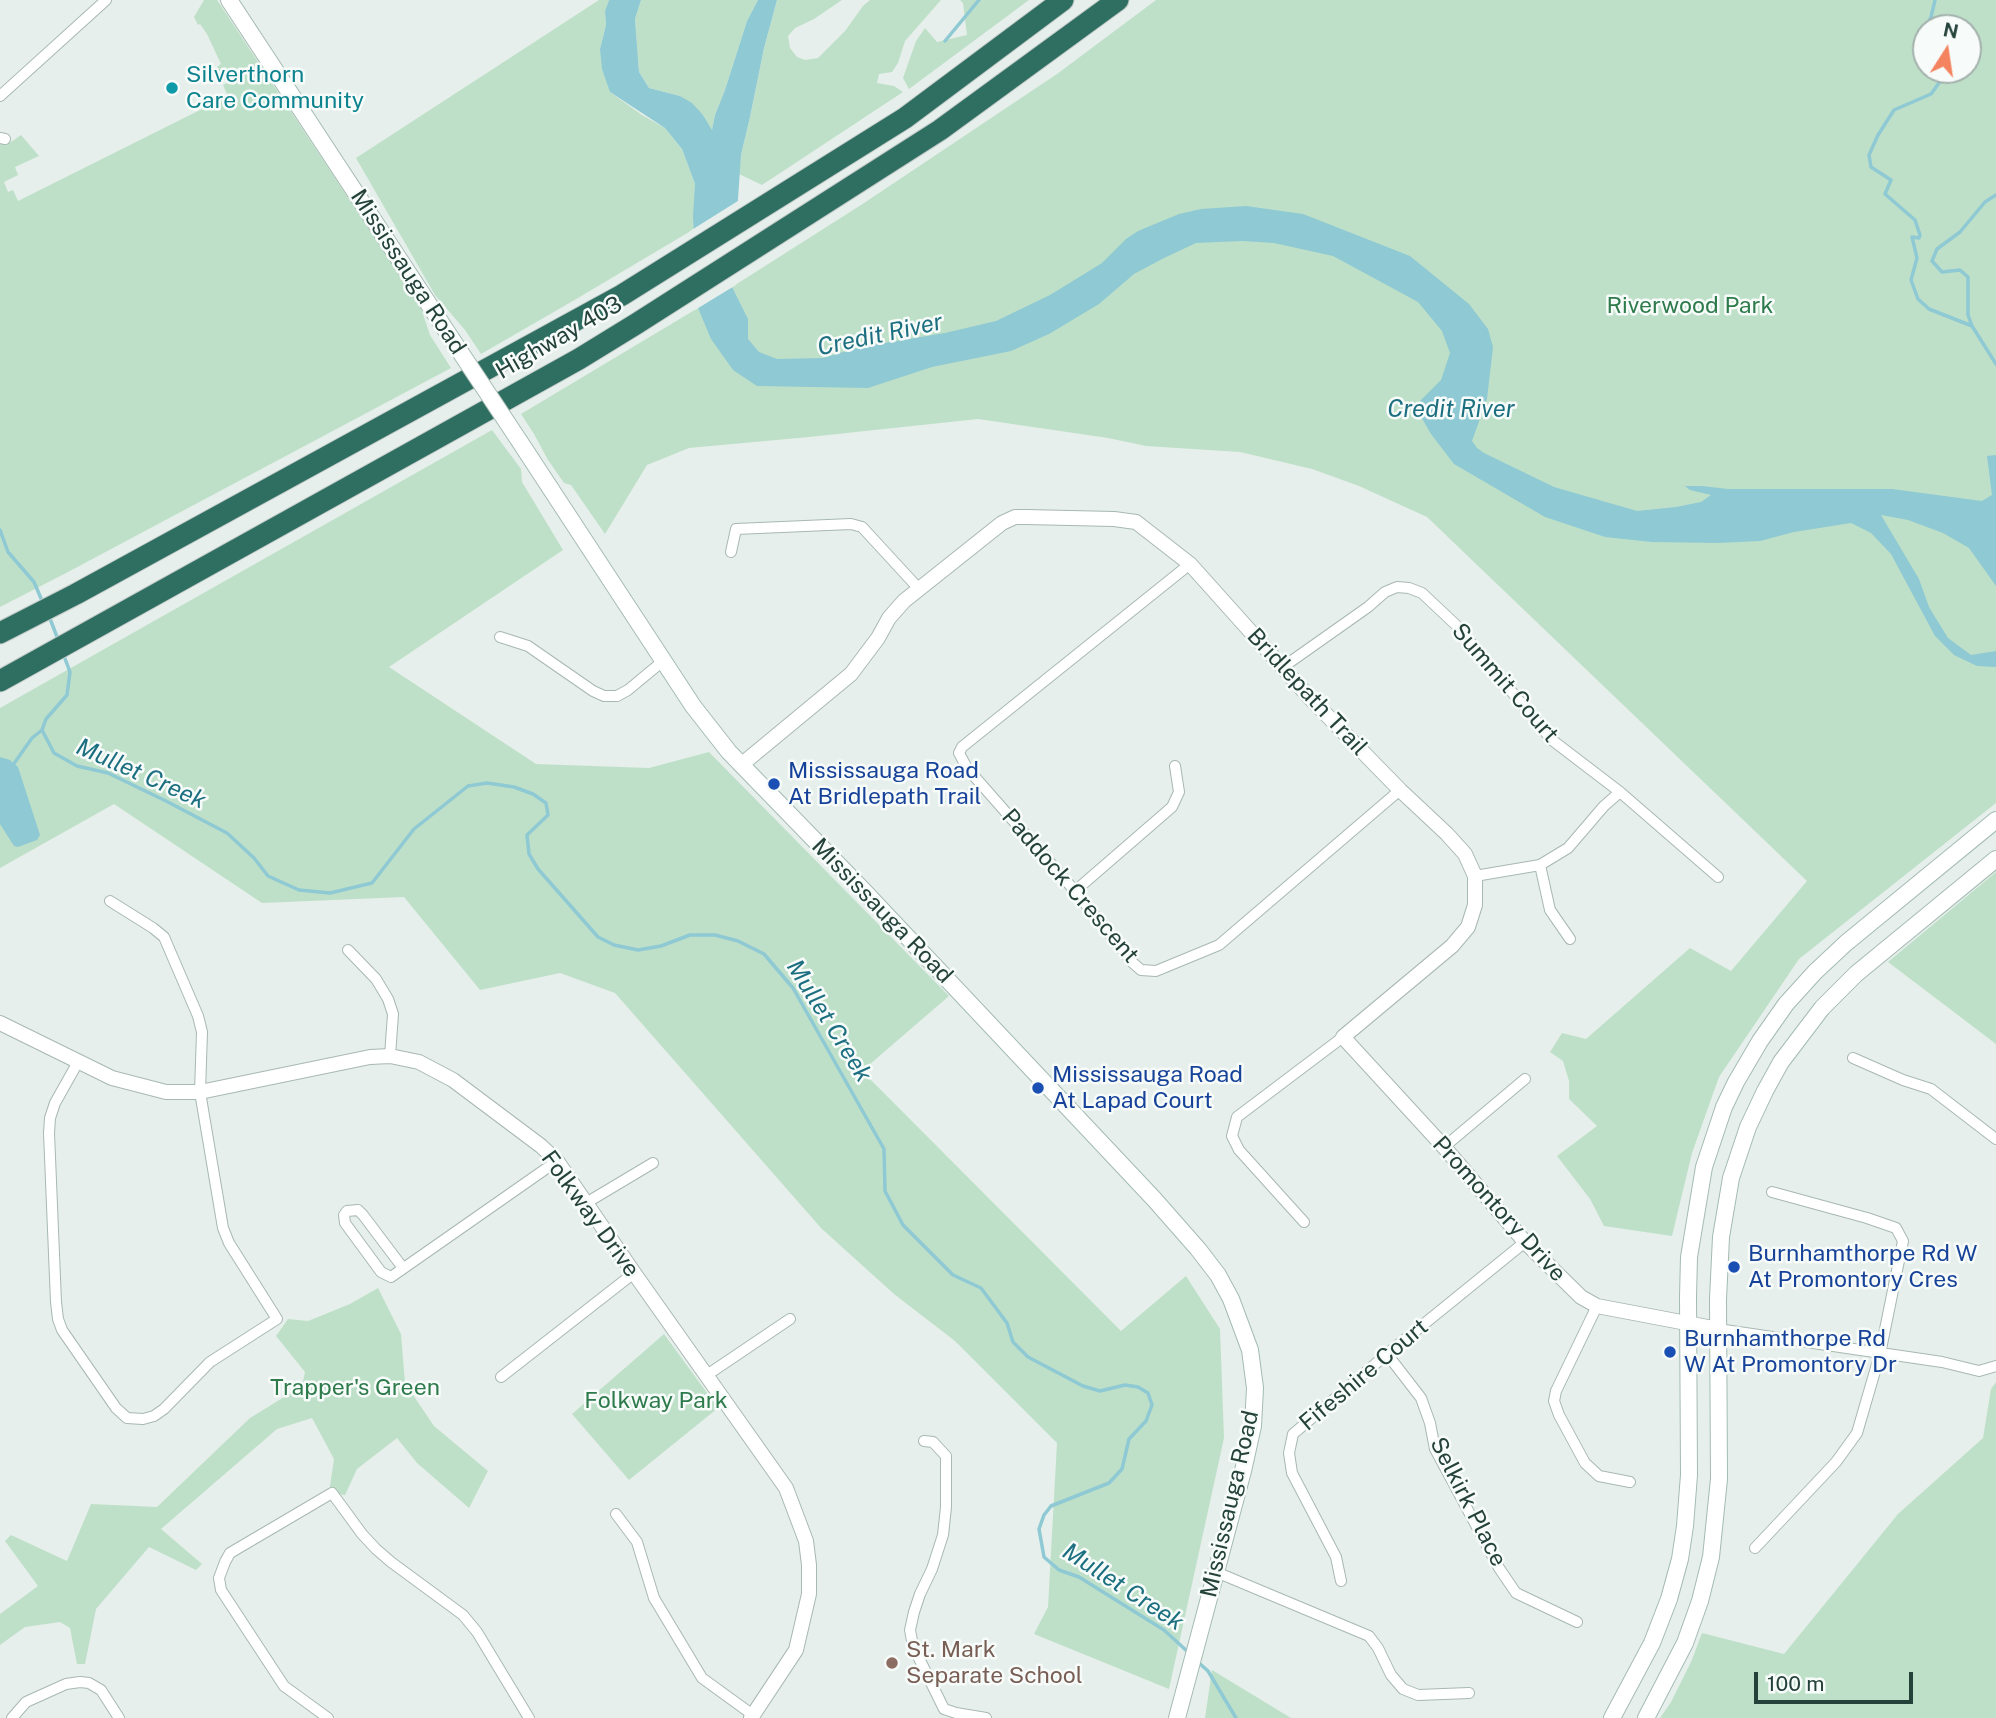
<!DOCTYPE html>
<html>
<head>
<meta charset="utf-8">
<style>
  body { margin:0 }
  #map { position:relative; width:1996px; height:1718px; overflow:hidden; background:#e6efeb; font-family:"Public Sans",sans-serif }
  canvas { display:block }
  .north { position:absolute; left:1912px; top:14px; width:70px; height:70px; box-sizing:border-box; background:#f7fbf9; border:2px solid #a3b1ad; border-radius:50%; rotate:12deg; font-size:19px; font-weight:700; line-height:28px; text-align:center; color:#24423a }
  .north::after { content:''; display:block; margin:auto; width:24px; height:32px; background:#f4845f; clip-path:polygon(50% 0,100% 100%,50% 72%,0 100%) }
  .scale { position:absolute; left:1754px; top:1672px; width:159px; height:32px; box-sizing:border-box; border:4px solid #24423a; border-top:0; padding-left:9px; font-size:21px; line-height:24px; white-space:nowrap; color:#24423a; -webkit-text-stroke:5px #f7fbf9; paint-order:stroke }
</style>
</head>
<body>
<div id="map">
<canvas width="1996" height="1718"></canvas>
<div class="north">N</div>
<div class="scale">100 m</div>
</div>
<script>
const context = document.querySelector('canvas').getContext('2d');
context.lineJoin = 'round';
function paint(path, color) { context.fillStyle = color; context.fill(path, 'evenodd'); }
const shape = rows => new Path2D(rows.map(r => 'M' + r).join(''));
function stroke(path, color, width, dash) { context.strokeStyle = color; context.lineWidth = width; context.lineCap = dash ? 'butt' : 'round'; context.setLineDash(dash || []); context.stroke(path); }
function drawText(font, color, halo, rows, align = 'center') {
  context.font = font + ' "Public Sans",sans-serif'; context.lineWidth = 5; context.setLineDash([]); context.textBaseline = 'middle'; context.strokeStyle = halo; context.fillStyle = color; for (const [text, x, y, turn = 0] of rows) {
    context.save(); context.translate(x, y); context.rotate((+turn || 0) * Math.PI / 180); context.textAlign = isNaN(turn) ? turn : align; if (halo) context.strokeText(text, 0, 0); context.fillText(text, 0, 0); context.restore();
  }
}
const green = shape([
  [204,0,217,0,421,308,430,335,451,368,68,572,0,607,0,143,11,142,21,135,39,156,15,167,18,175,4,182,8,192,13,190,18,201,228,96,223,85,227,83,217,67,221,64,207,34,200,24,198,25,194,17],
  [599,0,609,0,605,11,606,25,600,49,610,92,642,115,665,128,682,149,695,184,694,229,578,298,481,354,465,330,435,295,356,158],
  [641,0,758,0,747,21,725,90,715,115,712,131,703,115,680,96,649,88,639,72,635,19],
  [777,0,842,0,814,19,795,28,788,36,790,48,797,57,805,60,818,58,845,31,863,6,870,0,941,0,905,41,898,63,892,72,879,74,877,83,894,86,903,92,762,185,739,174,741,155,750,117,764,48],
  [960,0,1029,0,909,89,903,78,916,41,925,28,937,42,967,35,963,3],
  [1156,0,1996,0,1996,803,1799,959,1719,1077,1692,1153,1672,1236,1604,1226,1590,1199,1557,1156,1597,1126,1569,1099,1569,1081,1563,1061,1550,1052,1562,1033,1586,1039,1690,948,1731,971,1807,881,1427,517,1359,486,1312,469,1240,452,1146,446,1108,438,978,419,809,437,689,448,647,465,605,534,571,485,564,483,548,460,534,434,521,414,698,308,714,342,732,287,861,205,1057,74],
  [1926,28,1968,28,1968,70,1926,70],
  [492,430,521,469,522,482,563,550,389,667,536,764,649,768,709,752,949,996,862,1071,1121,1331,1186,1276,1220,1329,1224,1438,1169,1689,1034,1634,1048,1607,1057,1443,955,1341,894,1294,821,1228,615,993,560,973,480,990,404,897,262,903,114,804,0,868,0,708],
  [1996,872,1996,1044,1888,962],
  [378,1288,401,1334,405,1383,434,1426,488,1471,469,1508,417,1463,397,1438,357,1469,345,1495,329,1493,334,1459,312,1418,277,1429,161,1529,202,1564,196,1570,149,1547,96,1609,85,1664,77,1664,70,1628,60,1622,25,1627,0,1645,0,1614,38,1586,5,1541,11,1535,67,1561,91,1504,157,1507,250,1418,302,1386,305,1372,276,1336,288,1319,308,1321,350,1304],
  [664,1334,718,1408,629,1480,572,1414],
  [1996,1382,1996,1718,1660,1718,1671,1702,1691,1662,1702,1633,1784,1654,1898,1514,1983,1438,1991,1389],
  [1212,1670,1291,1718,1205,1718]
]);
const water = shape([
  [609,0,641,0,635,19,639,72,649,88,680,96,692,103,703,115,712,130,715,115,725,90,747,21,758,0,777,0,764,48,750,117,741,155,732,287,748,319,748,339,759,352,777,359,823,358,860,347,945,333,996,321,1050,295,1102,263,1126,239,1138,231,1179,214,1201,209,1246,206,1303,214,1410,256,1469,304,1488,329,1493,347,1487,399,1472,441,1477,448,1484,453,1554,487,1637,511,1676,507,1701,502,1711,495,1690,490,1685,486,1702,486,1728,489,1892,489,1982,501,1992,495,1987,456,1996,455,1996,586,1969,548,1943,533,1908,520,1881,515,1919,579,1929,607,1948,638,1971,655,1996,651,1996,667,1977,666,1954,655,1935,636,1891,554,1871,533,1851,523,1794,532,1760,541,1718,543,1652,542,1605,537,1545,517,1454,464,1431,434,1420,415,1419,402,1441,380,1450,353,1442,331,1418,302,1333,256,1274,243,1242,241,1196,243,1164,258,1134,274,1099,304,1049,334,1011,351,932,367,868,388,757,386,733,370,711,339,698,308,693,216,695,184,682,149,665,128,610,92,602,69,600,49,606,25,605,11],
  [0,757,10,760,18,767,40,835,37,840,18,847,14,846,0,824]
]);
const pier = shape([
  [741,199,736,285,695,310,690,231]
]);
const stream = shape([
  [945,41,979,0],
  [1926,60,1922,55,1921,39,1931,17,1935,0],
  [1936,70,1940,73,1939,83,1931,94,1894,110,1878,135,1869,155,1871,167,1891,180,1885,194,1915,220,1920,235,1919,238,1912,237,1917,258,1911,280,1918,299,1929,309,1972,326,1996,364],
  [1972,326,1968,315,1968,277,1960,270,1942,272,1932,261,1937,249,1960,232,1985,202,1996,195],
  [0,530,8,552,34,582,43,603],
  [49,616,59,642],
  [64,656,70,672,67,695,46,719,42,730,54,753,77,766,108,773,166,801,227,833,254,858,268,876,299,890,330,893,372,883,414,829,468,786,487,783,514,787,533,794,546,803,548,815,527,835,529,854,538,869,598,937,614,945,638,950,661,946,690,935,715,935,738,941,764,954,793,988,884,1149,885,1191,903,1225,953,1275,981,1288,1007,1323,1013,1342,1028,1357,1083,1386,1100,1391,1125,1385,1138,1387,1148,1393,1152,1405,1146,1421,1129,1439,1122,1469,1109,1483,1051,1506,1044,1515,1039,1529,1044,1557,1059,1570,1079,1577,1164,1630,1188,1652],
  [13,765,32,738,42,730],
  [1199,1663,1208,1671,1236,1718]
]);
const minor = shape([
  [0,96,106,0],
  [0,138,5,139],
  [731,552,736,529,851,524,862,527,920,590],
  [1190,564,962,747,959,753,967,768,1075,891,1133,963,1141,970,1156,971,1219,945,1400,790],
  [500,637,528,646,593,691,604,696,617,696,628,690,663,661],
  [1283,667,1368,607,1385,592,1397,587,1409,588,1422,593,1456,625,1552,740,1620,792,1718,877],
  [1540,865,1550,910,1570,939],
  [1475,876,1540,865,1568,848,1604,806,1620,792],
  [1075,891,1172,807,1179,792,1175,766],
  [348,950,376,979,388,999,393,1014,390,1056],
  [1853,1058,1903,1080,1931,1089,1996,1139],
  [78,1062,55,1103,50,1118,49,1133,56,1302,58,1319,62,1330,116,1408,127,1418,143,1419,154,1416,164,1409,210,1362,277,1319,229,1243,223,1228,200,1092,202,1032,198,1016,164,937,153,928,110,901],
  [1444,1147,1525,1079],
  [586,1203,653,1163],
  [1304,1222,1239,1150,1232,1136,1237,1117,1343,1037],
  [403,1268,363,1215,358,1210,347,1211,344,1215,345,1223,381,1272,391,1277,557,1161],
  [1597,1306,1556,1391,1554,1401,1559,1415,1585,1463,1599,1476,1630,1482],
  [1718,1329,1942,1362,1979,1371,1996,1366],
  [1387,1354,1421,1398,1430,1423,1435,1449,1499,1568,1516,1593,1577,1622],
  [707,1375,790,1319],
  [501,1377,634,1273],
  [924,1441,933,1442,946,1456,946,1507,943,1535,932,1569,920,1594,914,1612,910,1630,913,1646,944,1709,956,1713,986,1718],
  [616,1514,637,1542,654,1598,702,1678,753,1715],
  [1755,1548,1836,1462,1857,1433,1880,1354,1903,1241,1896,1228,1867,1218,1772,1192],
  [1216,1572,1369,1636,1378,1648,1391,1675,1403,1689,1418,1695,1469,1693],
  [1341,1581,1336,1557,1292,1473,1289,1453,1293,1434,1387,1354,1525,1242],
  [12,1718,26,1702,66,1684,80,1682,89,1683,101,1690,119,1718],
  [328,1718,284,1686,221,1590,219,1578,225,1562,230,1553,332,1493,362,1534,376,1549,391,1562,463,1615,477,1632,529,1718]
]);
const tertiary = shape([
  [741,765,851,674,878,638,889,618,904,601,1002,523,1015,517,1026,517,1114,519,1136,522,1190,564,1310,698,1400,790,1447,834,1465,854,1475,876,1475,905,1468,927,1452,946,1343,1037,1444,1147,1525,1242,1581,1297,1597,1306,1718,1329],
  [0,1023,112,1078,166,1092,200,1092,370,1057,390,1056,419,1062,453,1080,541,1146,557,1161,634,1273,786,1488,806,1541,809,1565,809,1594,796,1650,751,1718]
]);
const secondary = shape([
  [229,0,451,338],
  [520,442,693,706,729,752,865,892,1154,1199,1198,1249,1218,1275,1231,1299,1250,1350,1255,1388,1253,1426,1243,1471,1177,1718],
  [1612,1718,1652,1643,1669,1599,1680,1559,1685,1526,1689,1475,1688,1297,1689,1257,1704,1167,1724,1107,1736,1082,1760,1041,1786,1004,1815,972,1846,943,1996,820],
  [1646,1718,1685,1643,1700,1601,1711,1557,1719,1479,1718,1299,1721,1237,1731,1178,1748,1127,1765,1091,1781,1062,1822,1008,1856,974,1996,859]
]);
const motorway = shape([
  [0,633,76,594,622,295,905,118,1063,0],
  [0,681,579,359,636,324,940,130,1118,0]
]);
const secondaryBridge = shape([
  [451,338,520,442]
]);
const markers = [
  [172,88,7,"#0f9aa8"],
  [774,784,7,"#1a4fb4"],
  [1038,1088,7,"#1a4fb4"],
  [1734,1267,7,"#1a4fb4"],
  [1670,1352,7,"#1a4fb4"],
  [892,1663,7,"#8d6e63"]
];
const cultureNames = [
  ["Silverthorn",186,75],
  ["Care Community",186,101]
];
const streetNames = [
  ["Mississauga Road",408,272,57],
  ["Highway 403",559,338,-30],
  ["Summit Court",1505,683,49],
  ["Bridlepath Trail",1307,692,47],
  ["Paddock Crescent",1070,886,49],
  ["Mississauga Road",882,911,46],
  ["Promontory Drive",1499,1209,48],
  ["Folkway Drive",590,1214,54],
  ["Fifeshire Court",1364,1375,-40],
  ["Selkirk Place",1468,1502,63],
  ["Mississauga Road",1230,1504,-77]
];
const parkNames = [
  ["Riverwood Park",1690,306],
  ["Trapper's Green",355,1388],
  ["Folkway Park",656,1401]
];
const transitNames = [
  ["Mississauga Road",788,771],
  ["At Bridlepath Trail",788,797],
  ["Mississauga Road",1052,1075],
  ["At Lapad Court",1052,1101],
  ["Burnhamthorpe Rd W",1748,1254],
  ["At Promontory Cres",1748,1280],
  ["Burnhamthorpe Rd",1684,1339],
  ["W At Promontory Dr",1684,1365]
];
const educationNames = [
  ["St. Mark",906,1650],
  ["Separate School",906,1676]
];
const waterNames = [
  ["Credit River",880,335,-12],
  ["Credit River",1451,410],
  ["Mullet Creek",141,774,24],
  ["Mullet Creek",829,1021,58],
  ["Mullet Creek",1123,1587,33]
];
paint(green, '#bfe0c8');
paint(water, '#8ec9d4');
paint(pier, '#e6efeb');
stroke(stream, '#8ec9d4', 3.5);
stroke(minor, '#a8b8b2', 12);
stroke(tertiary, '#a8b8b2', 16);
stroke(secondary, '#a4bbb3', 18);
stroke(motorway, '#c2cac8', 23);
stroke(minor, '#fff', 10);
stroke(tertiary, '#fff', 14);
stroke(secondary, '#fff', 16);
stroke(motorway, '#2f6f62', 21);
stroke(secondaryBridge, '#a4bbb3', 18, []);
stroke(secondaryBridge, '#fff', 16);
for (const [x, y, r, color] of markers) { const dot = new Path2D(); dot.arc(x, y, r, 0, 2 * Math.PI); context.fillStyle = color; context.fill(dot); stroke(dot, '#f7fbf9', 2.5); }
drawText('23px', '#0d838f', '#f7fbf9', cultureNames, 'left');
drawText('23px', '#24423a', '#f7fbf9', streetNames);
drawText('23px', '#2d7a4b', '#f7fbf9', parkNames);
drawText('23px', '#164399', '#f7fbf9', transitNames, 'left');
drawText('23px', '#785e54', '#f7fbf9', educationNames, 'left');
drawText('italic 24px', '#1c6f80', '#f7fbf9', waterNames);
</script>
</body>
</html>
